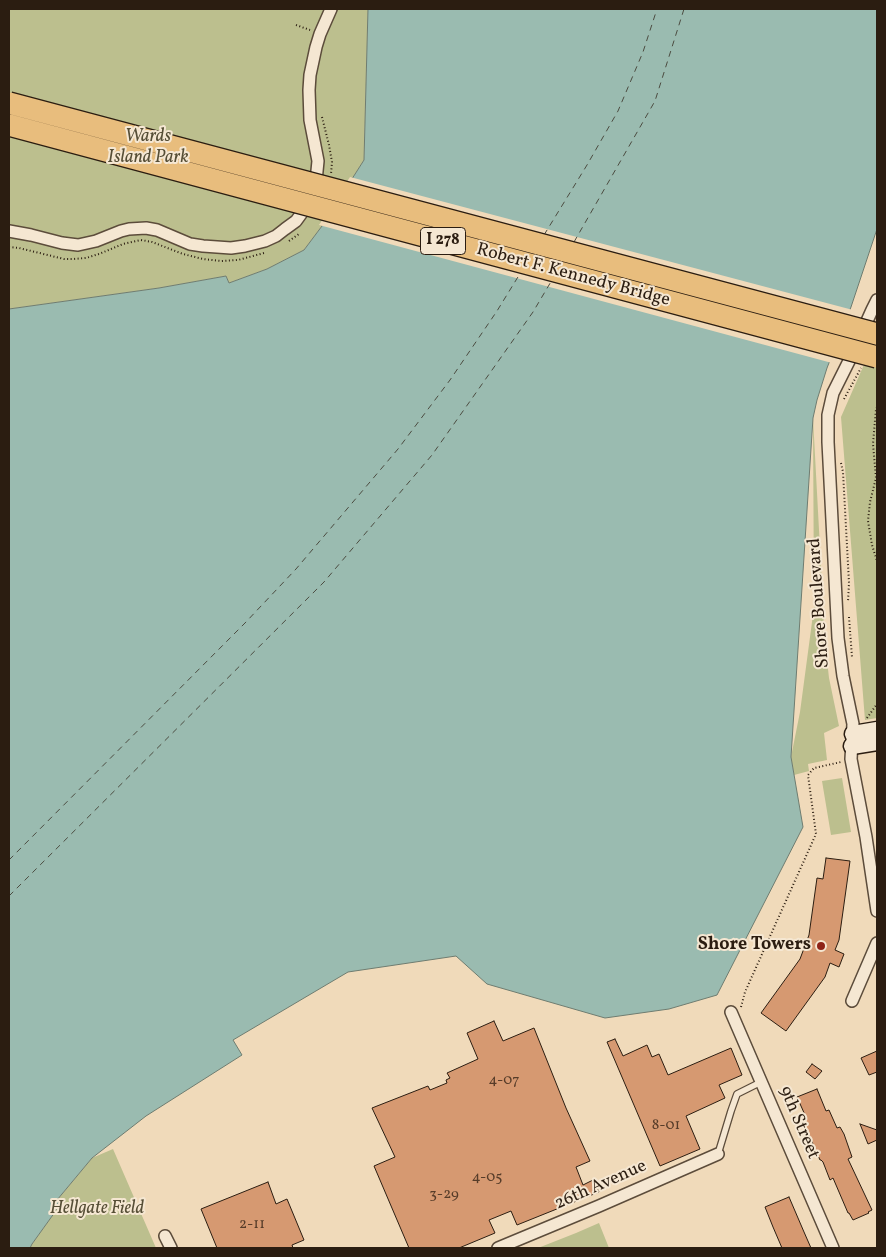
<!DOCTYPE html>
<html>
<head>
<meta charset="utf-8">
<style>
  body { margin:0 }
  #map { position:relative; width:886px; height:1257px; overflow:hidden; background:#f0daba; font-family:Vollkorn,serif }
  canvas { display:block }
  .frame { position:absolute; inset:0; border:10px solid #2b1d11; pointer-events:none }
</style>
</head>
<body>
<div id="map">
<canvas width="886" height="1257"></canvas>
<div class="frame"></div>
</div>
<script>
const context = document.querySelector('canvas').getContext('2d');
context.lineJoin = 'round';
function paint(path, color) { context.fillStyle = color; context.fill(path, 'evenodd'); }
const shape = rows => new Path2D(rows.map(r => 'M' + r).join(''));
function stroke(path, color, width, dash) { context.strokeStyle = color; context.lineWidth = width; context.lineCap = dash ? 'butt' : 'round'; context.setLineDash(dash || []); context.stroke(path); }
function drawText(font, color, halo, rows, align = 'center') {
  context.font = font + ' Vollkorn,serif'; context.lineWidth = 4; context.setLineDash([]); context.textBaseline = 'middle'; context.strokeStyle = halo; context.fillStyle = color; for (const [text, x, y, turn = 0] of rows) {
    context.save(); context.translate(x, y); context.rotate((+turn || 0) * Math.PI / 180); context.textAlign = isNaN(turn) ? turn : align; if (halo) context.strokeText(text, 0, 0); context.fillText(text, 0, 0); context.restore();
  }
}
const green = shape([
  [9,9,368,9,364,160,322,226,304,250,267,269,229,283,226,276,159,288,9,309],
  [877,335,877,718,865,720,841,417],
  [813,418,825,642,829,678,839,726,824,733,827,760,808,764,809,771,794,775,791,757,800,712,814,607],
  [842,778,851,832,831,835,822,781],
  [113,1149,156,1248,30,1248,32,1244,55,1212,57,1200,92,1158],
  [599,1223,609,1248,538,1248,576,1233]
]);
const water = shape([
  [368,9,877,9,877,229,851,307,827,368,817,400,813,418,791,757,803,827,717,995,669,1009,605,1018,487,984,456,956,348,972,233,1040,242,1055,146,1116,92,1158,57,1200,59,1201,55,1212,32,1244,30,1248,9,1248,9,309,159,288,226,276,229,283,267,269,304,250,322,226,364,160,368,9]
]);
const pier = shape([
  [350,177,853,310,832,363,319,225]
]);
const ferry = shape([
  [544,235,587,165,618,111,643,52,657,9],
  [574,242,655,101,684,9],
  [9,860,245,623,296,569,398,449,450,380,497,311,521,272],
  [9,896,324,582,432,455,533,312,552,280]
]);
const building = shape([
  [826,858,850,861,839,940,835,950,844,954,839,967,830,963,825,977,786,1031,761,1013,800,959,809,935,817,878,823,879,826,858],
  [494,1021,503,1041,534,1028,566,1108,590,1161,576,1167,583,1185,593,1180,599,1192,517,1225,511,1211,489,1220,495,1233,459,1248,409,1248,374,1166,395,1157,372,1108,428,1086,430,1090,447,1083,446,1080,450,1078,447,1073,478,1059,467,1033,494,1021],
  [615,1039,623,1056,647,1045,652,1057,659,1054,668,1075,731,1048,742,1075,719,1085,725,1098,686,1116,700,1149,660,1166,607,1042,615,1039],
  [877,1051,877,1072,869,1075,861,1058,877,1051],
  [812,1064,822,1071,815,1079,806,1072,812,1064],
  [817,1089,826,1111,829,1110,837,1128,840,1127,844,1134,852,1157,848,1159,872,1210,868,1212,869,1213,853,1220,849,1213,848,1213,833,1178,830,1180,823,1162,821,1160,820,1160,809,1135,808,1135,801,1120,804,1118,803,1116,805,1115,797,1097,817,1089],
  [860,1124,877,1130,877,1140,868,1144,860,1124],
  [268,1182,276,1204,287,1199,304,1240,292,1245,293,1248,217,1248,201,1209,268,1182],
  [789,1197,804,1232,811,1248,782,1248,773,1227,765,1207,789,1197]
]);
const path = shape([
  [296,25,310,30],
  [322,117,329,145,332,162,331,174],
  [289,241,299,234],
  [9,247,19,248,64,259,73,259,86,258,99,254,123,244,141,240,152,242,183,254,203,259,221,261,238,260,264,253],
  [844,399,861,368],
  [877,407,876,409,873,444,876,478,870,502,868,521,872,545,877,561],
  [841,463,843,472,849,583,848,602],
  [849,617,852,657],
  [867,718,877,704],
  [741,1007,745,992,816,834,808,775,814,768,841,762]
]);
const lane = shape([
  [718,1154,731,1111,737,1094,761,1082]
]);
const street = shape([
  [9,231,31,235,62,243,78,245,96,241,121,231,129,229,146,228,157,230,190,244,203,246,231,248,245,246,265,241,276,236,285,229,296,221,304,210,310,201,316,181,318,161,310,120,309,90,310,75,316,47,320,34,331,9],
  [877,300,872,310,849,361,833,393,828,415,828,442,838,638,843,676,853,724,851,759,866,837,877,911],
  [852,1001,877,943],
  [731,1012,833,1248],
  [165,1236,171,1248],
  [498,1248,599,1206,718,1154]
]);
const secondary = shape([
  [853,734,877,730],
  [852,746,877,742]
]);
const highwayBridge = shape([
  [9,103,877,334],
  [9,125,877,357]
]);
const markers = [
  [821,946,5,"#8f2418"]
];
const numberNames = [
  ["4-07",504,1081],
  ["8-01",666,1126],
  ["4-05",487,1178],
  ["3-29",444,1195],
  ["2-11",252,1225]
];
const shields = [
  [443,241,45]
];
const shieldNames = [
  ["I 278",443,241]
];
const parkNames = [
  ["Wards",148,138],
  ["Island Park",148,159],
  ["Hellgate Field",97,1210]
];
const streetNames = [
  ["Robert F. Kennedy Bridge",573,276,15],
  ["Shore Boulevard",820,603,-94],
  ["9th Street",798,1123,67],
  ["26th Avenue",601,1186,-24]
];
const poiNames = [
  ["Shore Towers",811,946]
];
paint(green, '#bcbf8e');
paint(water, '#9abbb0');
stroke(water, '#6e7c70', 1);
paint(pier, '#f0daba');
stroke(ferry, '#4c4c41', 1, [6, 5]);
paint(building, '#d69971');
stroke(building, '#2b1d11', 1);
stroke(lane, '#5c4c3b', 8);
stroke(street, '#5c4c3b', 14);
stroke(secondary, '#2b1d11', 19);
stroke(path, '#2b1d11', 2, [1, 2.5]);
stroke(lane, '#f5e7d2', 5.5);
stroke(street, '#f5e7d2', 11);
stroke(secondary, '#f5e7d2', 16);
stroke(highwayBridge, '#2b1d11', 24, []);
stroke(highwayBridge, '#e8bd7d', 21);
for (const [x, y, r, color] of markers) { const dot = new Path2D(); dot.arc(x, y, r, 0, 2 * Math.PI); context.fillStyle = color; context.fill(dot); stroke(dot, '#f5e7d2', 2); }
drawText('15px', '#563c29', null, numberNames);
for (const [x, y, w] of shields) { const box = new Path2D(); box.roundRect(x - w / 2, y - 13.5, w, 27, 4); context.fillStyle = '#f5e7d2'; context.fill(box); stroke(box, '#2b1d11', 1); }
drawText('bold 16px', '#2b1d11', null, shieldNames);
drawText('italic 18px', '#564e36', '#f5e7d2', parkNames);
drawText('18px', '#2b1d11', '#f5e7d2', streetNames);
drawText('bold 18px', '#2b1d11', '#f5e7d2', poiNames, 'right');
</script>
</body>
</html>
